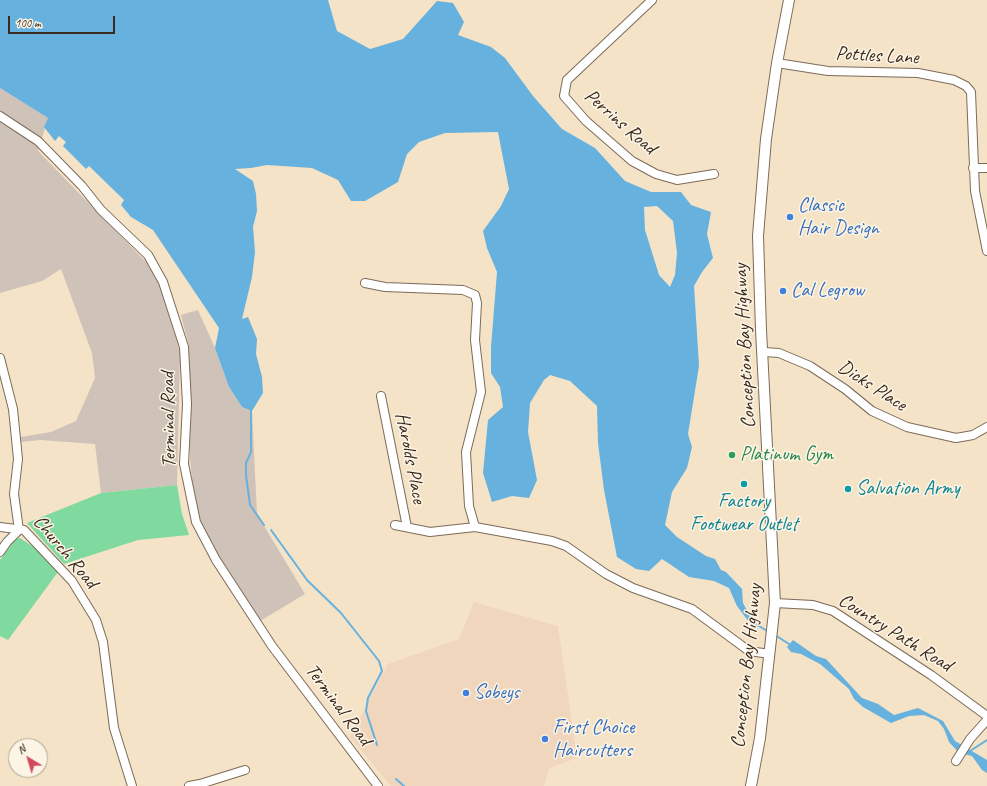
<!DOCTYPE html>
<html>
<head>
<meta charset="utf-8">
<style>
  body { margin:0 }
  #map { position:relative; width:987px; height:786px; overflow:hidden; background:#f4e3c7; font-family:Caveat,sans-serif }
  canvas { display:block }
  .north { position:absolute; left:8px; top:738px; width:40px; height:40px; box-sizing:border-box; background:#fcf5e5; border:1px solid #afa495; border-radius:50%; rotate:322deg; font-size:11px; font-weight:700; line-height:16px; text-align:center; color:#3b2a1e }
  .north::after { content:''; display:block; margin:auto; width:14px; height:18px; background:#d1495b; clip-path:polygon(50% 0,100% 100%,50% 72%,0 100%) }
  .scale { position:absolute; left:8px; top:16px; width:107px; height:18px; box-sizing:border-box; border:2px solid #3b2a1e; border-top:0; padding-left:5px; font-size:12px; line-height:14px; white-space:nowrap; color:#3b2a1e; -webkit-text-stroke:3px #fcf5e5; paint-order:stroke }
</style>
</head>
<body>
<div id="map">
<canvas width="987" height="786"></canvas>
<div class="north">N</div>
<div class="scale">100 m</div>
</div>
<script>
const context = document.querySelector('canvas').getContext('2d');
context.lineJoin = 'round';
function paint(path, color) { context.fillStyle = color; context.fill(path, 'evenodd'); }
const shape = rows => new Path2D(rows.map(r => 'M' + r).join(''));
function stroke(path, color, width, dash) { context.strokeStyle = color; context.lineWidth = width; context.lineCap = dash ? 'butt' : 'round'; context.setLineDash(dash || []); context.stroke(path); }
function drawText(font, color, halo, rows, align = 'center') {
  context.font = font + ' Caveat,sans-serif'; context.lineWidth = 3; context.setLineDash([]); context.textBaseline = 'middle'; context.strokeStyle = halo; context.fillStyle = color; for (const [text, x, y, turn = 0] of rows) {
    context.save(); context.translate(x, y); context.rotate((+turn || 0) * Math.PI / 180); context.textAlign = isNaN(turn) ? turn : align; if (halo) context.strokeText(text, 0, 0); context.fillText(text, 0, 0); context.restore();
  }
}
const built = shape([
  [474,602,558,626,577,758,549,768,544,786,391,786,350,737,388,664,459,639]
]);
const industrial = shape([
  [0,88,48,118,38,151,147,263,161,288,172,317,180,354,177,485,101,493,95,444,40,440,21,442,21,437,51,432,76,421,95,378,92,353,61,269,42,281,0,293],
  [198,310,215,348,229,387,242,407,252,411,257,514,305,594,260,621,219,559,200,520,193,491,190,458,189,346,181,315]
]);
const green = shape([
  [177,485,182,514,189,535,138,540,64,564,27,523,101,493],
  [20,538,35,548,58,572,8,640,0,636,0,560,15,539]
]);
const water = shape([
  [0,0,328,0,337,31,370,49,403,39,437,1,453,3,464,22,458,35,491,47,505,58,533,96,562,129,595,148,625,181,651,192,681,192,691,205,711,212,707,234,713,258,702,272,694,286,699,366,688,434,692,447,687,468,672,492,665,525,677,537,706,556,715,559,721,570,726,572,742,589,743,603,750,616,761,623,755,630,737,606,729,588,714,581,689,577,662,559,649,571,636,569,617,557,604,490,598,443,597,406,570,381,550,375,544,380,530,403,528,432,537,480,529,498,512,496,492,502,483,473,488,420,503,407,500,387,491,373,491,347,497,272,487,248,483,231,501,206,509,189,498,132,445,133,419,142,407,154,398,182,365,201,351,201,338,180,312,168,267,165,251,168,235,169,253,181,256,194,257,211,253,227,255,252,252,277,242,319,248,317,257,339,256,354,262,377,263,393,252,411,242,407,229,387,215,348,219,328,153,230,131,217,121,205,124,200,89,166,86,169,63,146,66,142,59,136,55,141,44,127,48,118,0,88],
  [657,206,673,221,677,253,675,275,670,287,659,275,645,230,644,207],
  [793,640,816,656,826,659,862,698,878,704,894,715,918,708,943,721,955,741,987,760,987,773,982,770,972,756,959,753,949,742,944,729,938,721,924,715,909,716,891,723,863,707,854,699,849,689,820,664,801,654,791,652,787,647]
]);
const stream = shape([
  [251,408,251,452,246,463,246,475,250,505,264,525],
  [271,530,307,580,341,613,379,661,382,671,368,698,366,711,377,745],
  [759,626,769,632],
  [775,635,789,644],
  [970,751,987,740],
  [396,779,404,786]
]);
const minor = shape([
  [652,0,567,80,564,96,586,121,632,161,656,174,677,180,714,174],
  [777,63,828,71,918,73,954,80,966,86,971,92,975,191,987,251],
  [0,116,38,141,82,186,101,210,148,255,163,282,184,347,187,404,184,464,196,522,216,560,272,646,378,786],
  [973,168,987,168],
  [365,283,385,287,463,290,475,295,477,303,475,340,481,392,466,452,469,506,475,527],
  [764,352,779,353,810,366,845,389,872,411,907,427,956,438,973,435,987,427],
  [0,358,13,409,18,459,14,494,19,530],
  [381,396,407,527],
  [395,525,430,532,475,527,552,541,566,546,606,574,633,588,692,609,749,651,770,654],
  [0,527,24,530,72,581,96,620,103,642,114,728,132,786],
  [0,552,7,542,19,530],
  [775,603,813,605,833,611,931,675,987,716],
  [956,761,970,739,987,720],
  [189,786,200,784,245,770]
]);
const major = shape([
  [751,786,760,738,775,603,761,330,758,236,766,139,777,63,789,0]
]);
const markers = [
  [790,217,4,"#3f7fe0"],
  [783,291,4,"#3f7fe0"],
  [732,455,4,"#2e9e5b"],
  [744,484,4,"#0f9aa8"],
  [848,489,4,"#0f9aa8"],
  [466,693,4,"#3f7fe0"],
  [545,739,4,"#3f7fe0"]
];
const streetNames = [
  ["Pottles Lane",877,56,3],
  ["Perrins Road",620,122,41],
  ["Conception Bay Highway",745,346,-93],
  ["Dicks Place",872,386,33],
  ["Terminal Road",169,420,-91],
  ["Harolds Place",410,458,79],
  ["Church Road",65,552,50],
  ["Country Path Road",895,633,32],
  ["Conception Bay Highway",747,666,-84],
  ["Terminal Road",338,705,53]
];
const shopNames = [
  ["Classic",798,206],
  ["Hair Design",798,229],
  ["Cal Legrow",791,291],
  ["Sobeys",474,693],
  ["First Choice",553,728],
  ["Haircutters",553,751]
];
const leisureNames = [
  ["Platinum Gym",740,455]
];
const cultureNames = [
  ["Salvation Army",856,489],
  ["Factory",744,502,"center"],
  ["Footwear Outlet",744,525,"center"]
];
paint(built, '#f0d6bc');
paint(industrial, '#cec2b9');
paint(green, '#80d99e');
paint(water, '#66b1de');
stroke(stream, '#66b1de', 2);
stroke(minor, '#7c6b59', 10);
stroke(major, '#7c6b59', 12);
stroke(minor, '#fff', 8);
stroke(major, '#fff', 10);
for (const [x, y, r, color] of markers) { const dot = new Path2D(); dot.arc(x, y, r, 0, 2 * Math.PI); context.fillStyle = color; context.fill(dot); stroke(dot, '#fcf5e5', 1.5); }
drawText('20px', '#3b2a1e', '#fcf5e5', streetNames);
drawText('20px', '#366cbe', '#fcf5e5', shopNames, 'left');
drawText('20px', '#27864d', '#fcf5e5', leisureNames, 'left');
drawText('20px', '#0d838f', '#fcf5e5', cultureNames, 'left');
</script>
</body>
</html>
